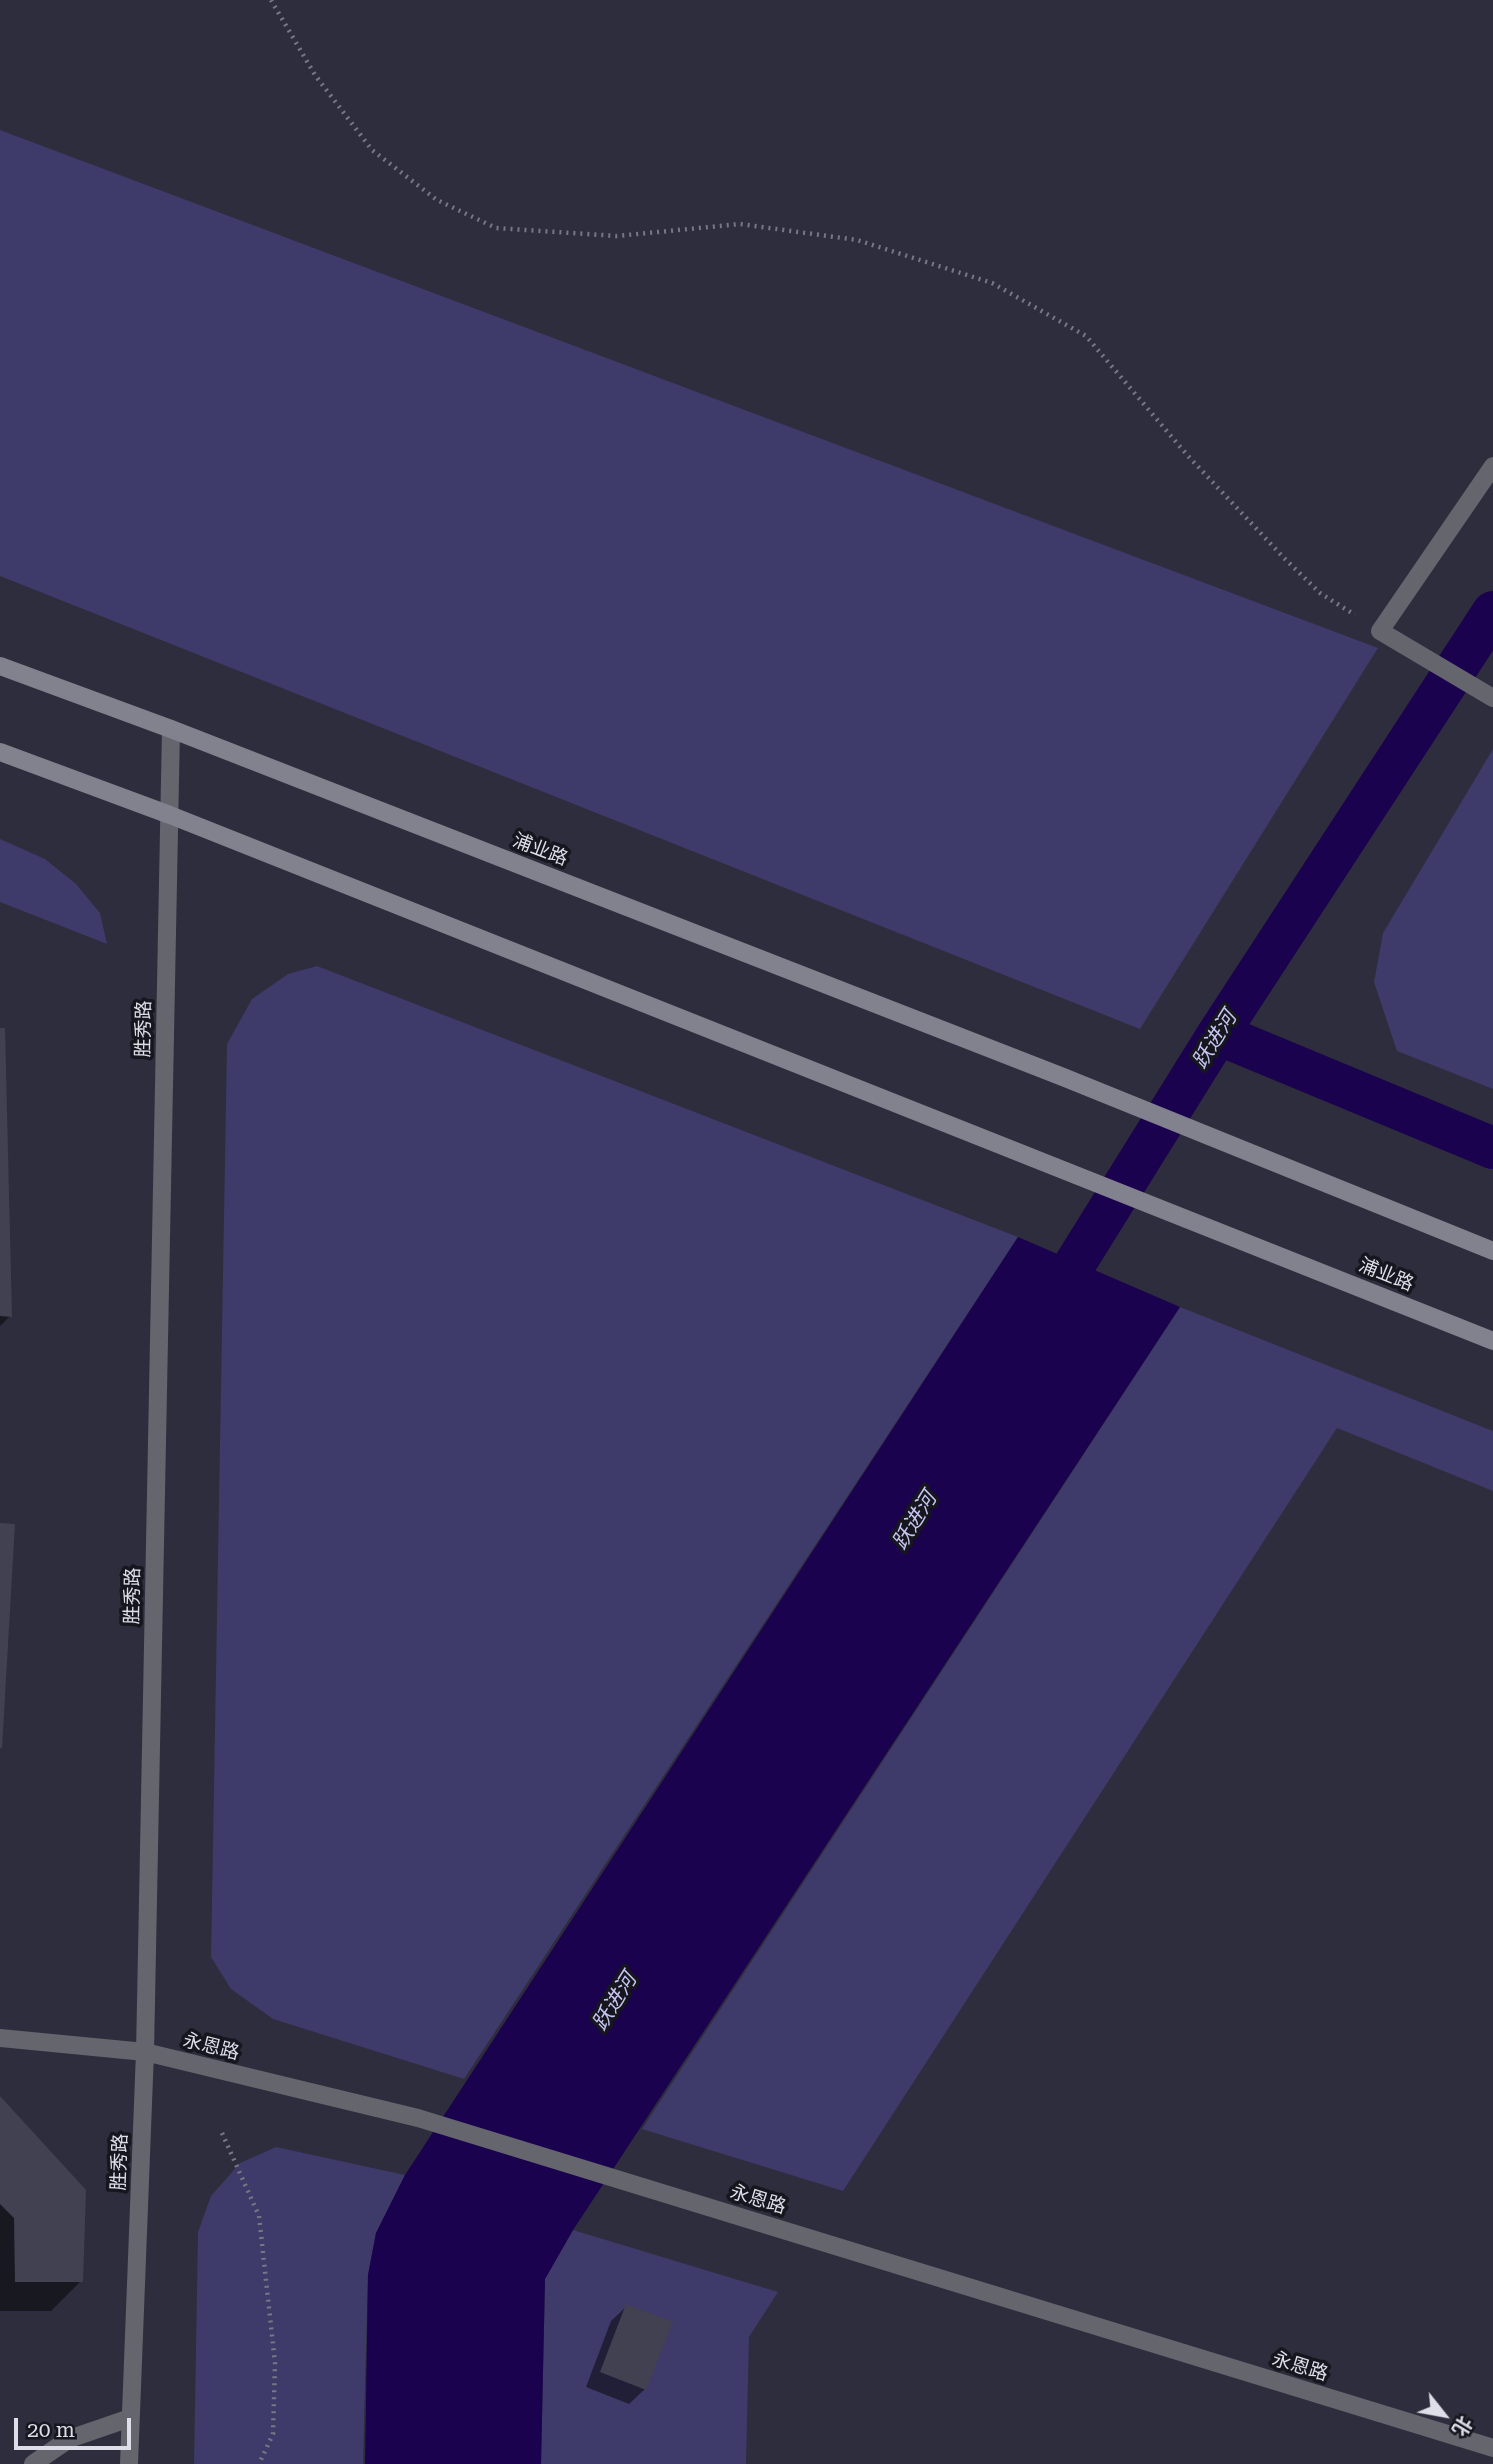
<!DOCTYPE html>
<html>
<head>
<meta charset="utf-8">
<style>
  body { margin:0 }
  #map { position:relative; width:1493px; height:2464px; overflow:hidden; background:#2d2d3d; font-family:"Roboto Serif","Noto Sans SC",serif }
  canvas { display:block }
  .north { position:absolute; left:1409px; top:2380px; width:70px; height:70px; -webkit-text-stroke:5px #16161e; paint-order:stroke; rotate:121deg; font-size:19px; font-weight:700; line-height:28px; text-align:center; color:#dddee8 }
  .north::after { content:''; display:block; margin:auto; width:24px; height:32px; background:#dddee8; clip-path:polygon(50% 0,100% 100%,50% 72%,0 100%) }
  .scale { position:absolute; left:14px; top:2418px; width:117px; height:32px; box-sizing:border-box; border:4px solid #dddee8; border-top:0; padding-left:9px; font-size:21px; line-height:24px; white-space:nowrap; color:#dddee8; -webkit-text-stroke:5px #16161e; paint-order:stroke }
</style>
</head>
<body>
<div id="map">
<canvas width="1493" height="2464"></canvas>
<div class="north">北</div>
<div class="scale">20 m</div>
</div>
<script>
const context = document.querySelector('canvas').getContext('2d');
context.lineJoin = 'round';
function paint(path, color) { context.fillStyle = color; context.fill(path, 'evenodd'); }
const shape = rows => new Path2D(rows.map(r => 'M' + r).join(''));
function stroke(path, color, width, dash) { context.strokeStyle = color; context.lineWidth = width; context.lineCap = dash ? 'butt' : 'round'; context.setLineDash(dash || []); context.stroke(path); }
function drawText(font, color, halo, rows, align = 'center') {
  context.font = font + ' "Roboto Serif","Noto Sans SC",serif'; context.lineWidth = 7; context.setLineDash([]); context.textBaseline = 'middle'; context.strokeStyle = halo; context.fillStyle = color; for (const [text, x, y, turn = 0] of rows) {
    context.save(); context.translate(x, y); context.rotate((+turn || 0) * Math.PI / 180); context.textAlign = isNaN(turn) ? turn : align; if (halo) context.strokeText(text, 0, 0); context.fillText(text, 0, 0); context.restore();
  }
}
const green = shape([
  [0,130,1378,648,1140,1029,0,576],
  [1493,749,1493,1089,1397,1051,1374,982,1383,933],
  [0,839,45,859,76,884,100,913,107,944,0,902],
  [317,966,1018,1237,464,2079,273,2019,231,1989,211,1957,227,1044,252,999,288,974],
  [1180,1307,1493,1431,1493,1491,1337,1428,843,2191,642,2129],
  [276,2147,405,2175,376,2233,368,2275,363,2464,194,2464,198,2232,211,2196,240,2163],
  [573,2230,778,2292,749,2337,746,2464,541,2464,545,2279]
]);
const water = shape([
  [1018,1237,1180,1307,573,2230,545,2279,541,2464,365,2464,368,2275,376,2233,405,2175]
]);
const shadow = shape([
  [0,1030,10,1316,0,1326],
  [0,2099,81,2281,51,2311,0,2311],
  [627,2306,645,2389,629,2404,586,2387,611,2321]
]);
const canal = shape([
  [1218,1034,1493,1148],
  [1045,1312,1218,1034,1493,612]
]);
const building = shape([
  [0,1028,5,1028,12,1317,0,1316],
  [0,1523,15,1524,2,1748,0,1748],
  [0,2096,86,2190,83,2282,15,2282,14,2218,0,2204],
  [626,2304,673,2322,646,2390,600,2372]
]);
const path = shape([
  [271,0,315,75,372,150,437,200,496,228,617,236,740,224,857,240,992,283,1086,336,1188,456,1284,558,1320,593,1355,615],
  [222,2133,259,2216,275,2363,273,2434,259,2464]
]);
const lane = shape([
  [1493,466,1380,631,1493,698],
  [33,2464,69,2439,130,2418]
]);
const street = shape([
  [0,2038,145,2052,418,2118,1493,2448],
  [129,2464,145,2052,171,729]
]);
const secondary = shape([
  [0,666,171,729,1063,1077,1493,1251],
  [0,752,170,815,1493,1341]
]);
const streetNames = [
  ["浦业路",540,850,21],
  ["胜秀路",144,1029,-89],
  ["浦业路",1386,1275,22],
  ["胜秀路",133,1596,-89],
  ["永恩路",211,2047,14],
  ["胜秀路",120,2162,-88],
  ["永恩路",758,2200,17],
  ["永恩路",1300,2367,17]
];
const waterNames = [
  ["跃进河",1215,1040,-58],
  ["跃进河",915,1521,-58],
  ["跃进河",615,2002,-58]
];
paint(green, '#3e3a69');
paint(water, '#1a024e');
paint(shadow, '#0007');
stroke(canal, '#1a024e', 42);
paint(building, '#414152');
stroke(path, '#777785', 4.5, [2, 5]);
stroke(lane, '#65656d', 18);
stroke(street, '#65656d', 18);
stroke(secondary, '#82828f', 18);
drawText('19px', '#dddee8', '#16161e', streetNames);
drawText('italic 21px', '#c6c5f1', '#16161e', waterNames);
</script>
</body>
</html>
